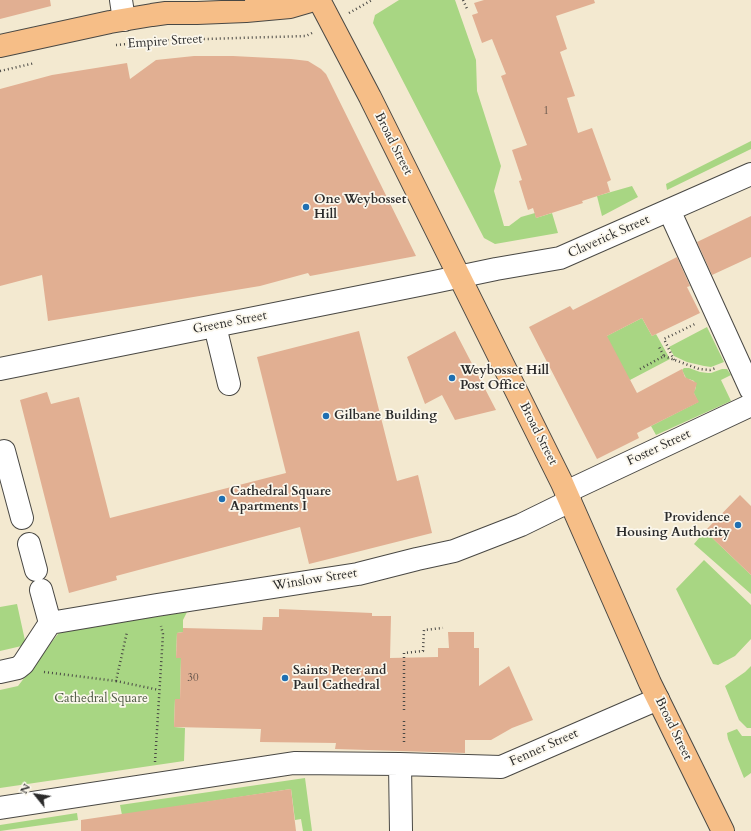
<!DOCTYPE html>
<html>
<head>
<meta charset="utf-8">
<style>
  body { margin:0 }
  #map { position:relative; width:751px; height:831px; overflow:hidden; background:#f3e9d0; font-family:Cardo,serif }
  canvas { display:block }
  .north { position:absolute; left:16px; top:775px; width:40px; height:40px; -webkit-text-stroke:3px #fbf7ec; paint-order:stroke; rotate:300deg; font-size:11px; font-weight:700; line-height:16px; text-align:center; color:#2b2b2b }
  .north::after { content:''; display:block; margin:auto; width:14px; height:18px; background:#2b2b2b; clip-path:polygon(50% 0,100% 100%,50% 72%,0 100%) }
</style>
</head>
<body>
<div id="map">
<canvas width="751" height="831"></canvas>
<div class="north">N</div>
</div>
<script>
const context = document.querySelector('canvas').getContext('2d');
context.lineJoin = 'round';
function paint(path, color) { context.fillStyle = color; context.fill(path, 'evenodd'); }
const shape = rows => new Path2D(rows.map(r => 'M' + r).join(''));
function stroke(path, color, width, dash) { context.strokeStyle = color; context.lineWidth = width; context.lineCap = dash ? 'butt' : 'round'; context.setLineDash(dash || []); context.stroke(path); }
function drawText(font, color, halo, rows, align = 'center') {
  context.font = font + ' Cardo,serif'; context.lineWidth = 3.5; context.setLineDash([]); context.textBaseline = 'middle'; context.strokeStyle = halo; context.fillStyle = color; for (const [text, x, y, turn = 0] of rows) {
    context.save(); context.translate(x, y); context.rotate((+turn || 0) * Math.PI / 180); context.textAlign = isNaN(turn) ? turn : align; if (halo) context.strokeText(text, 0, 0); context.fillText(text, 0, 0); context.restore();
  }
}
const green = shape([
  [399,0,455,0,476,60,477,91,501,166,494,191,504,226,509,226,521,217,535,213,536,218,552,213,558,233,495,244,484,238,373,23,375,15],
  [751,141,751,149,667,190,666,184],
  [632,186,638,197,602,216,597,196],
  [642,318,652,336,656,334,670,359,630,380,591,344],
  [707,327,724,362,711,367,704,366,687,362,674,356,669,347],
  [684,368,689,368,700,372,708,373,711,373,722,369,727,369,731,375,721,380,731,401,656,435,651,426,698,402,693,391,695,390,696,386,694,381,689,379,687,380,682,370],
  [705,531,751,575,751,594,694,544],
  [704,560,751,605,751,639,735,656,718,665,713,664,676,589],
  [17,604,26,645,0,651,0,607],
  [187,612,183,620,183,632,177,633,176,658,181,658,180,699,175,699,174,727,185,728,184,761,0,788,0,690,18,686,61,630],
  [751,666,751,728,747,728,739,720,725,686,745,672],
  [737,729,742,736,751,736,751,773,744,778,728,739,727,733],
  [305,778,312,831,303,831,301,819,295,820,291,789,122,815,120,805],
  [77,813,78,820,0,831,0,825]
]);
const building = shape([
  [0,0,50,0,51,6,0,19],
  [484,0,594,0,595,3,556,16,567,49,560,52,575,96,567,98,578,133,592,128,611,180,607,182,610,192,582,201,583,203,536,218,533,208,528,210,519,181,522,180,512,150,527,145,501,76,506,74,492,39,482,43,472,15,478,13,474,3],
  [194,56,233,56,291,59,308,61,321,69,326,74,416,256,310,276,308,273,260,286,48,321,42,275,0,286,0,89,52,75,127,63,130,79,156,60],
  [751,216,751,257,712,275,697,242],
  [677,257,690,286,687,287,700,313,652,336,642,318,607,336,637,393,682,369,685,377,697,383,694,393,699,402,637,433,639,438,597,459,529,327,570,306,573,310],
  [359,331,397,481,418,475,432,533,309,564,300,527,116,576,117,580,69,593,20,400,47,392,51,404,79,397,110,518,286,473,257,357],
  [455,331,496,410,455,420,442,395,425,404,407,357],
  [740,495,751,506,751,575,705,531],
  [279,609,372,613,372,616,391,616,390,658,438,657,438,648,449,648,448,632,474,632,474,648,479,648,479,686,509,666,533,720,512,728,491,740,465,740,465,753,335,749,336,743,260,742,261,729,174,727,175,699,180,699,181,658,176,658,177,633,183,632,183,628,262,630,263,617,279,617],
  [291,789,296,831,81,831,81,820]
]);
const path = shape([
  [463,0,468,11],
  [349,13,372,0],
  [116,45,171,40,306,36,312,33],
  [0,71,35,63],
  [664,356,699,369,710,370,716,368],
  [674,360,664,339,697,323],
  [640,369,664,356,658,345],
  [44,672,116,681,127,632],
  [116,681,159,690],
  [404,710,404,653,423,651,424,630,443,628],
  [404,742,404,719],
  [155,762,163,634,161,626]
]);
const minor = shape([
  [121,0,124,20],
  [669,210,751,390],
  [215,326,229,384],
  [0,369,434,282,496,269,560,258,751,174],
  [4,451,22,518],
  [566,492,751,405],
  [29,544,36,570],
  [41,590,50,623],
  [50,623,157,605,358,574,417,559,454,551,521,525,570,501],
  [0,672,18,668,23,664,50,623],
  [400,764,401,831],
  [0,808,294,763,400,764,501,767,658,699]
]);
const major = shape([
  [319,0,370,97,562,483,650,683,723,831],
  [0,46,110,22,152,15,166,13,197,13,246,11,290,7,314,0]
]);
const markers = [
  [306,207,4,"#1f6fb2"],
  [452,378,4,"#1f6fb2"],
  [326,416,4,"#1f6fb2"],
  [222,499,4,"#1f6fb2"],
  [738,525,4,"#1f6fb2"],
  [285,678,4,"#1f6fb2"]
];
const numberNames = [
  ["1",546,111],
  ["30",193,678]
];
const streetNames = [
  ["Empire Street",165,42,-4],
  ["Broad Street",393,144,63],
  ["Claverick Street",609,237,-24],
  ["Greene Street",230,323,-11],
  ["Broad Street",538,434,63],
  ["Foster Street",659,448,-25],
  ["Winslow Street",315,580,-9],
  ["Broad Street",673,729,64],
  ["Fenner Street",544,748,-24]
];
const poiNames = [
  ["One Weybosset",314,200],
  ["Hill",314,215],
  ["Weybosset Hill",460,371],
  ["Post Office",460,386],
  ["Gilbane Building",334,416],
  ["Cathedral Square",230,492],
  ["Apartments I",230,507],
  ["Providence",730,518,"right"],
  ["Housing Authority",730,533,"right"],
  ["Saints Peter and",293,671],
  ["Paul Cathedral",293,686]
];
const parkNames = [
  ["Cathedral Square",101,699]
];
paint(green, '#a8d683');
paint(building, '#e1af92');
stroke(minor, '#494844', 24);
stroke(major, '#494844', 24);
stroke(path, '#494844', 2.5, [1, 3]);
stroke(minor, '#fff', 22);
stroke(major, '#f6be87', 22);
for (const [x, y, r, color] of markers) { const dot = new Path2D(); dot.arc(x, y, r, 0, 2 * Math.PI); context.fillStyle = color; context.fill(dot); stroke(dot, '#fbf7ec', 1.5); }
drawText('11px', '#584c45', null, numberNames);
drawText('13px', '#2b2b2b', '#fbf7ec', streetNames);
drawText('bold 13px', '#2b2b2b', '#fbf7ec', poiNames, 'left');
drawText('13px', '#4a5641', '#fbf7ec', parkNames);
</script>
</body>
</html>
